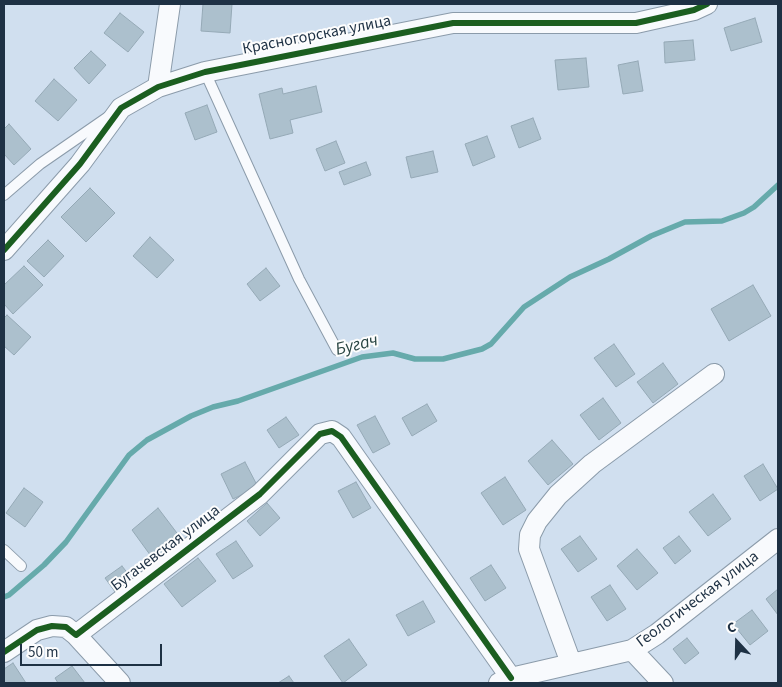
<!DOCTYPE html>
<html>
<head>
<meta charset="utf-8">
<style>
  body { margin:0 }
  #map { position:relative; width:782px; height:687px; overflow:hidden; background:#d0dfef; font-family:"Source Sans 3",sans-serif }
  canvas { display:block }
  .frame { position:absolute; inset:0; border:5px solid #1e3144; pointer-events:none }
  .north { position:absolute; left:712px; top:617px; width:50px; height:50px; -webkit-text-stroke:4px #fdfdfd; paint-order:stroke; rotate:339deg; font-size:14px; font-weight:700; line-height:20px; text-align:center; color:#1e3144 }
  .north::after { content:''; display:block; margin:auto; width:18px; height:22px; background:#1e3144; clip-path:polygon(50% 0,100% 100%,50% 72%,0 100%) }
  .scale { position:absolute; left:20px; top:644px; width:142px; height:22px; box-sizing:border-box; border:2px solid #1e3144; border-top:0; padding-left:6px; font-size:15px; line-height:18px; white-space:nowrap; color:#1e3144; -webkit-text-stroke:4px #fdfdfd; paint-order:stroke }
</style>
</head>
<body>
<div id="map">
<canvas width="782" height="687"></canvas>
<div class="frame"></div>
<div class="north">С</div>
<div class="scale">50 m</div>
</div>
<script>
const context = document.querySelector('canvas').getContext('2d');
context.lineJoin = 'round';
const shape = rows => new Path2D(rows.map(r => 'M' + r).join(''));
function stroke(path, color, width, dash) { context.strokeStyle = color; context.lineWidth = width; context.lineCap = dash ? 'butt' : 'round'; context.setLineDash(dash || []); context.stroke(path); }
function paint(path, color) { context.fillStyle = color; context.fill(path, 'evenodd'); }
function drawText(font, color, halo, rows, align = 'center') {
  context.font = font + ' "Source Sans 3",sans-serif'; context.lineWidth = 4; context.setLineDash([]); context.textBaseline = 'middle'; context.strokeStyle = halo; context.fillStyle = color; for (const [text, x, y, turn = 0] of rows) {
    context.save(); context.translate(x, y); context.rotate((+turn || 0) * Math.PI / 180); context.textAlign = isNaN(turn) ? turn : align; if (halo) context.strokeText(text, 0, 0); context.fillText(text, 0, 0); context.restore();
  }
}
const stream = shape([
  [4,597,9,595,44,565,66,542,129,455,147,440,191,416,213,407,238,401,362,357,393,353,415,359,443,359,482,349,491,344,524,307,570,277,609,259,651,236,685,222,722,221,744,213,754,207,778,185]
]);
const building = shape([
  [203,4,232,4,230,33,201,31,203,4],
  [120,13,144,32,128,52,104,33,120,13],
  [755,18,762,42,731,51,724,28,755,18],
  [693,40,695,60,665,63,664,42,693,40],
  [91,51,106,65,89,84,74,68,91,51],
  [586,58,589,87,558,90,555,60,586,58],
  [638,61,643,91,623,94,618,65,638,61],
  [54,79,77,100,58,121,35,101,54,79],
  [316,86,322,112,290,120,293,133,270,139,259,94,282,88,283,94,316,86],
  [207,105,217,132,195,140,185,113,207,105],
  [533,118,541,139,519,148,511,126,533,118],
  [9,124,31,149,14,165,4,154,4,129,9,124],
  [487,136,495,157,473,166,465,144,487,136],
  [336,141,345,163,325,171,316,149,336,141],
  [433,151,438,172,411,178,406,157,433,151],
  [366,162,371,175,344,185,339,172,366,162],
  [90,188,115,213,86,242,61,217,90,188],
  [150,237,174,260,157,278,133,256,150,237],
  [48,240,64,256,44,277,27,261,48,240],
  [24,266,43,285,13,314,4,304,4,285,24,266],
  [266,268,280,286,260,301,247,284,266,268],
  [753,285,771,316,729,341,711,309,753,285],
  [7,315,31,337,14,355,4,346,4,318,7,315],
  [614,344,635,374,616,387,594,358,614,344],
  [663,363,678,384,653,403,637,382,663,363],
  [603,398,621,423,599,440,580,415,603,398],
  [427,404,437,421,412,436,402,418,427,404],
  [375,416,390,444,373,453,357,425,375,416],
  [286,417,299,435,279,448,267,430,286,417],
  [552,440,573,464,548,485,528,461,552,440],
  [245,462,258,487,233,499,221,474,245,462],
  [763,464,778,489,760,501,744,476,763,464],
  [505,477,526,510,503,525,481,493,505,477],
  [356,482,371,508,353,518,338,491,356,482],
  [24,488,43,502,25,527,6,513,24,488],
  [713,494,731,519,708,536,689,512,713,494],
  [267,503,280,518,260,536,247,521,267,503],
  [158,508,183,541,156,563,132,530,158,508],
  [580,536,597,559,578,572,561,549,580,536],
  [679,536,691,551,675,564,663,548,679,536],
  [236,541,253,566,233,579,216,554,236,541],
  [637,549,658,573,637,590,617,566,637,549],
  [198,558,216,581,182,607,164,584,198,558],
  [491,565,506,588,485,601,470,578,491,565],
  [122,566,136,584,118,596,105,578,122,566],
  [610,585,626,609,607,621,591,597,610,585],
  [778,589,778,615,766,599,778,589],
  [423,601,435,622,408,636,396,615,423,601],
  [752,610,768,631,750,645,733,624,752,610],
  [687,638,699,653,685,664,673,649,687,638],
  [349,639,367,665,343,683,324,656,349,639],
  [13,663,26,683,4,683,4,669,13,663],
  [72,666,85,683,58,683,55,678,72,666],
  [289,676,294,683,278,683,289,676]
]);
const lane = shape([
  [205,72,299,279,337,350],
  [4,195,40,164,108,117],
  [4,550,21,566]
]);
const street = shape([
  [158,87,170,4],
  [4,250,80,164,121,108,158,87,205,72,453,23,636,23,694,10,707,4],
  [76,635,120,683],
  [632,650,663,683],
  [4,652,37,630,52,626,66,627,76,635,260,494,320,434,332,431,341,437,511,678],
  [571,663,529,549,530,535,537,521,558,495,592,464,714,374],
  [499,683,511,678,632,650,657,634,778,539]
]);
const cycleway = shape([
  [4,250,80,164,121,108,158,87,205,72,453,23,636,23,694,10,707,4],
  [4,652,37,630,52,626,66,627,76,635,260,494,320,434,332,431,341,437,511,678]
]);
const streetNames = [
  ["Красногорская улица",317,36,-11],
  ["Бугачевская улица",166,549,-37],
  ["Геологическая улица",698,600,-37]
];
const waterNames = [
  ["Бугач",357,346,-14]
];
stroke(stream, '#66aaab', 5.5);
paint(building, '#acc0cd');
stroke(building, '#95a9b6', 1);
stroke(lane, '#8b9baa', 12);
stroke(street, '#8b9baa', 22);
stroke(lane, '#f8fafd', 10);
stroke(street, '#f8fafd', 20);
stroke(cycleway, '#1b5e20', 6);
drawText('16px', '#1e3144', '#fdfdfd', streetNames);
drawText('italic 18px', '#2a4644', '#fdfdfd', waterNames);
</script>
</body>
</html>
